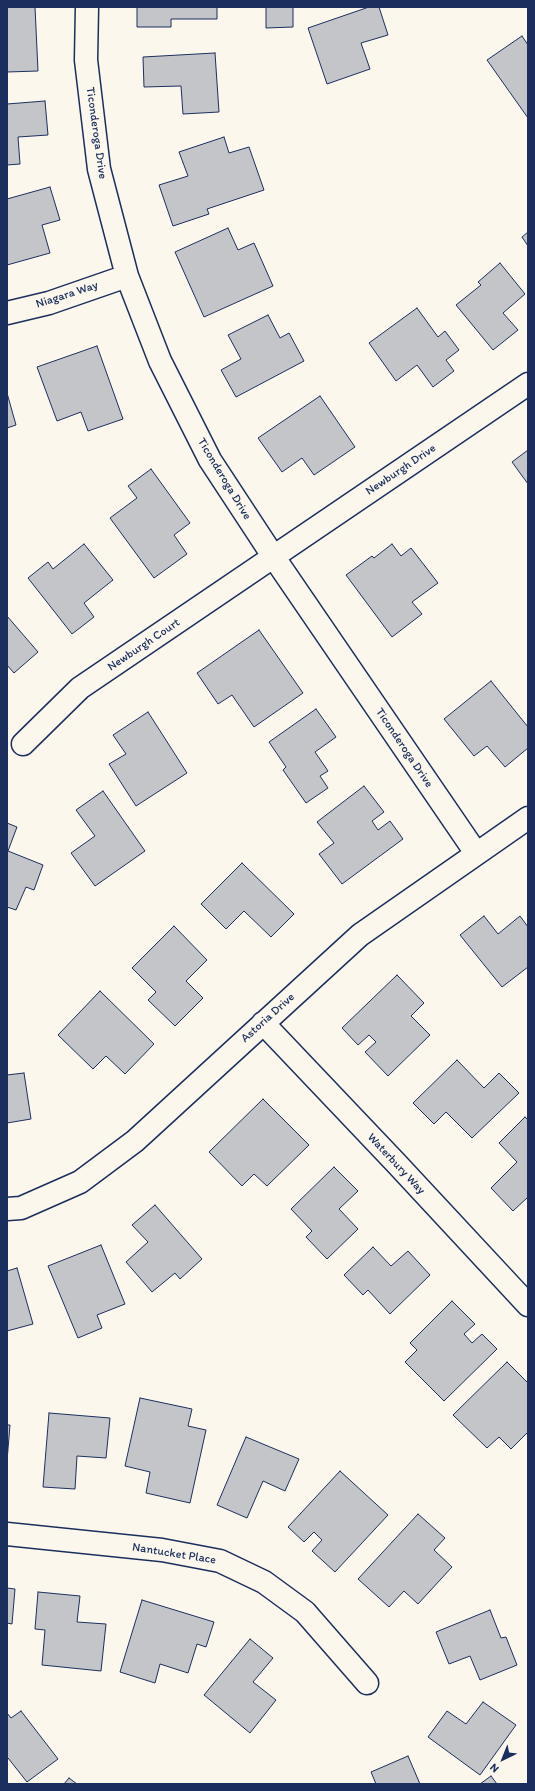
<!DOCTYPE html>
<html>
<head>
<meta charset="utf-8">
<style>
  body { margin:0 }
  #map { position:relative; width:535px; height:1791px; overflow:hidden; background:#fbf7ec; font-family:Itim,sans-serif }
  canvas { display:block }
  .frame { position:absolute; inset:0; border:8px solid #1b2f5e; pointer-events:none }
  .north { position:absolute; left:483px; top:1739px; width:40px; height:40px; -webkit-text-stroke:3px #fbf7ec; paint-order:stroke; rotate:223deg; font-size:11px; font-weight:700; line-height:16px; text-align:center; color:#1b2f5e }
  .north::after { content:''; display:block; margin:auto; width:14px; height:18px; background:#1b2f5e; clip-path:polygon(50% 0,100% 100%,50% 72%,0 100%) }
</style>
</head>
<body>
<div id="map">
<canvas width="535" height="1791"></canvas>
<div class="frame"></div>
<div class="north">N</div>
</div>
<script>
const context = document.querySelector('canvas').getContext('2d');
context.lineJoin = 'round';
function paint(path, color) { context.fillStyle = color; context.fill(path, 'evenodd'); }
const shape = rows => new Path2D(rows.map(r => 'M' + r).join(''));
function stroke(path, color, width, dash) { context.strokeStyle = color; context.lineWidth = width; context.lineCap = dash ? 'butt' : 'round'; context.setLineDash(dash || []); context.stroke(path); }
function drawText(font, color, halo, rows, align = 'center') {
  context.font = font + ' Itim,sans-serif'; context.lineWidth = 3.5; context.setLineDash([]); context.textBaseline = 'middle'; context.strokeStyle = halo; context.fillStyle = color; for (const [text, x, y, turn = 0] of rows) {
    context.save(); context.translate(x, y); context.rotate((+turn || 0) * Math.PI / 180); context.textAlign = isNaN(turn) ? turn : align; if (halo) context.strokeText(text, 0, 0); context.fillText(text, 0, 0); context.restore();
  }
}
const building = shape([
  [7,7,35,7,38,71,7,72,7,7],
  [137,7,217,7,217,19,171,19,171,27,137,27,137,7],
  [266,7,293,7,293,27,266,28,266,7],
  [369,7,379,7,388,35,361,43,370,69,327,84,308,28,369,7],
  [522,36,528,45,528,118,487,60,522,36],
  [215,53,219,112,183,114,181,86,144,87,143,57,215,53],
  [45,101,48,135,18,137,20,164,7,165,7,104,45,101],
  [224,137,229,153,249,147,264,190,207,209,209,214,173,226,159,185,188,176,179,152,224,137],
  [50,187,60,220,42,225,50,253,7,265,7,199,50,187],
  [228,228,238,250,254,243,273,286,204,317,175,252,228,228],
  [528,232,528,246,522,237,528,232],
  [500,263,525,294,503,313,518,330,493,350,456,305,481,285,478,282,500,263],
  [417,308,438,337,445,331,459,350,446,360,454,371,433,387,417,365,396,381,369,343,417,308],
  [268,315,280,338,289,333,304,361,236,397,221,370,241,359,228,335,268,315],
  [97,346,123,419,88,431,81,412,57,421,37,367,97,346],
  [7,393,16,425,7,428,7,393],
  [320,396,355,447,314,475,302,458,282,472,258,438,320,396],
  [528,450,528,484,512,462,528,450],
  [151,469,190,523,174,535,187,554,154,578,110,518,137,498,128,486,151,469],
  [84,544,113,580,84,603,94,617,72,634,28,578,48,562,53,569,84,544],
  [392,544,401,556,411,548,438,583,412,602,422,614,392,637,346,575,372,556,374,558,392,544],
  [7,616,38,652,14,673,7,665,7,616],
  [259,630,303,693,254,727,232,695,218,704,197,673,259,630],
  [491,681,528,727,528,748,505,767,487,746,474,756,444,719,491,681],
  [316,709,336,737,315,752,328,771,320,776,328,788,306,803,283,770,286,767,269,742,316,709],
  [148,712,187,773,136,806,109,764,126,754,113,735,148,712],
  [364,786,384,812,372,821,378,830,390,821,403,839,342,884,319,854,334,843,317,822,364,786],
  [103,791,145,851,95,886,71,853,95,836,76,810,103,791],
  [7,823,17,827,8,851,43,865,34,890,26,887,16,910,7,907,7,823],
  [242,863,294,914,271,937,244,911,226,929,201,904,242,863],
  [484,916,498,934,520,916,528,927,528,967,502,987,460,935,484,916],
  [174,926,207,960,186,981,203,998,175,1026,148,1000,156,992,132,968,174,926],
  [397,975,424,1003,411,1016,430,1035,388,1076,365,1052,376,1042,369,1035,358,1045,342,1028,397,975],
  [100,991,154,1044,125,1074,106,1056,93,1069,58,1035,100,991],
  [457,1060,484,1088,499,1073,519,1093,472,1138,446,1112,434,1124,413,1103,457,1060],
  [24,1073,31,1119,7,1123,7,1075,24,1073],
  [263,1099,309,1145,267,1186,254,1174,242,1186,209,1152,263,1099],
  [525,1117,528,1120,528,1197,513,1211,491,1188,517,1162,499,1143,525,1117],
  [334,1167,358,1191,339,1209,358,1229,327,1259,306,1237,312,1231,291,1209,334,1167],
  [155,1205,202,1259,180,1279,175,1273,152,1292,126,1262,148,1242,132,1225,155,1205],
  [101,1245,125,1304,97,1315,102,1328,78,1338,48,1266,101,1245],
  [373,1247,391,1266,408,1251,430,1275,390,1314,368,1290,363,1295,344,1275,373,1247],
  [17,1268,33,1324,7,1331,7,1271,17,1268],
  [452,1301,475,1324,464,1334,472,1343,482,1334,497,1349,444,1401,405,1362,417,1350,410,1343,452,1301],
  [507,1362,528,1383,528,1432,511,1449,499,1437,487,1448,453,1415,507,1362],
  [140,1398,192,1409,188,1426,206,1430,190,1503,146,1493,150,1472,125,1466,140,1398],
  [49,1413,110,1418,106,1458,77,1456,75,1489,43,1487,49,1413],
  [7,1425,10,1425,7,1461,7,1425],
  [246,1437,299,1459,285,1491,263,1481,247,1518,217,1505,246,1437],
  [340,1471,388,1515,335,1572,312,1551,322,1540,314,1532,304,1542,288,1527,340,1471],
  [418,1514,445,1538,434,1550,452,1567,418,1604,404,1591,389,1607,358,1579,418,1514],
  [7,1588,15,1589,12,1624,7,1623,7,1588],
  [38,1592,80,1596,77,1622,106,1624,101,1671,42,1665,45,1630,35,1629,38,1592],
  [142,1600,214,1622,206,1647,197,1644,188,1673,160,1664,155,1683,120,1672,142,1600],
  [490,1610,501,1638,506,1637,517,1665,480,1680,470,1656,449,1664,436,1632,490,1610],
  [250,1639,273,1658,253,1682,276,1700,250,1733,204,1695,250,1639],
  [483,1702,516,1725,480,1775,428,1737,447,1711,466,1724,483,1702],
  [21,1711,58,1759,27,1782,8,1758,7,1758,7,1713,11,1718,21,1711],
  [408,1756,420,1784,376,1784,371,1772,408,1756],
  [491,1776,497,1784,480,1784,491,1776],
  [69,1778,77,1784,64,1784,69,1778]
]);
const minor = shape([
  [87,7,86,60,99,169,127,276,160,361,210,460,273,556,476,853],
  [7,313,49,303,127,276],
  [23,744,80,688,528,384],
  [263,1023,396,1163,528,1305],
  [7,1209,21,1208,80,1182,135,1141,360,935,528,818],
  [7,1534,162,1550,220,1561,264,1582,305,1612,367,1683]
]);
const streetNames = [
  ["Ticonderoga Drive",96,133,82],
  ["Niagara Way",67,295,-18],
  ["Newburgh Drive",401,470,-34],
  ["Ticonderoga Drive",224,479,59],
  ["Newburgh Court",144,645,-34],
  ["Ticonderoga Drive",404,748,56],
  ["Astoria Drive",268,1018,-42],
  ["Waterbury Way",396,1164,47],
  ["Nantucket Place",174,1554,9]
];
paint(building, '#c3c5c9');
stroke(building, '#1b2f5e', 1);
stroke(minor, '#1b2f5e', 25);
stroke(minor, '#fbf7ec', 22);
drawText('12px', '#1b2f5e', '#fbf7ec', streetNames);
</script>
</body>
</html>
